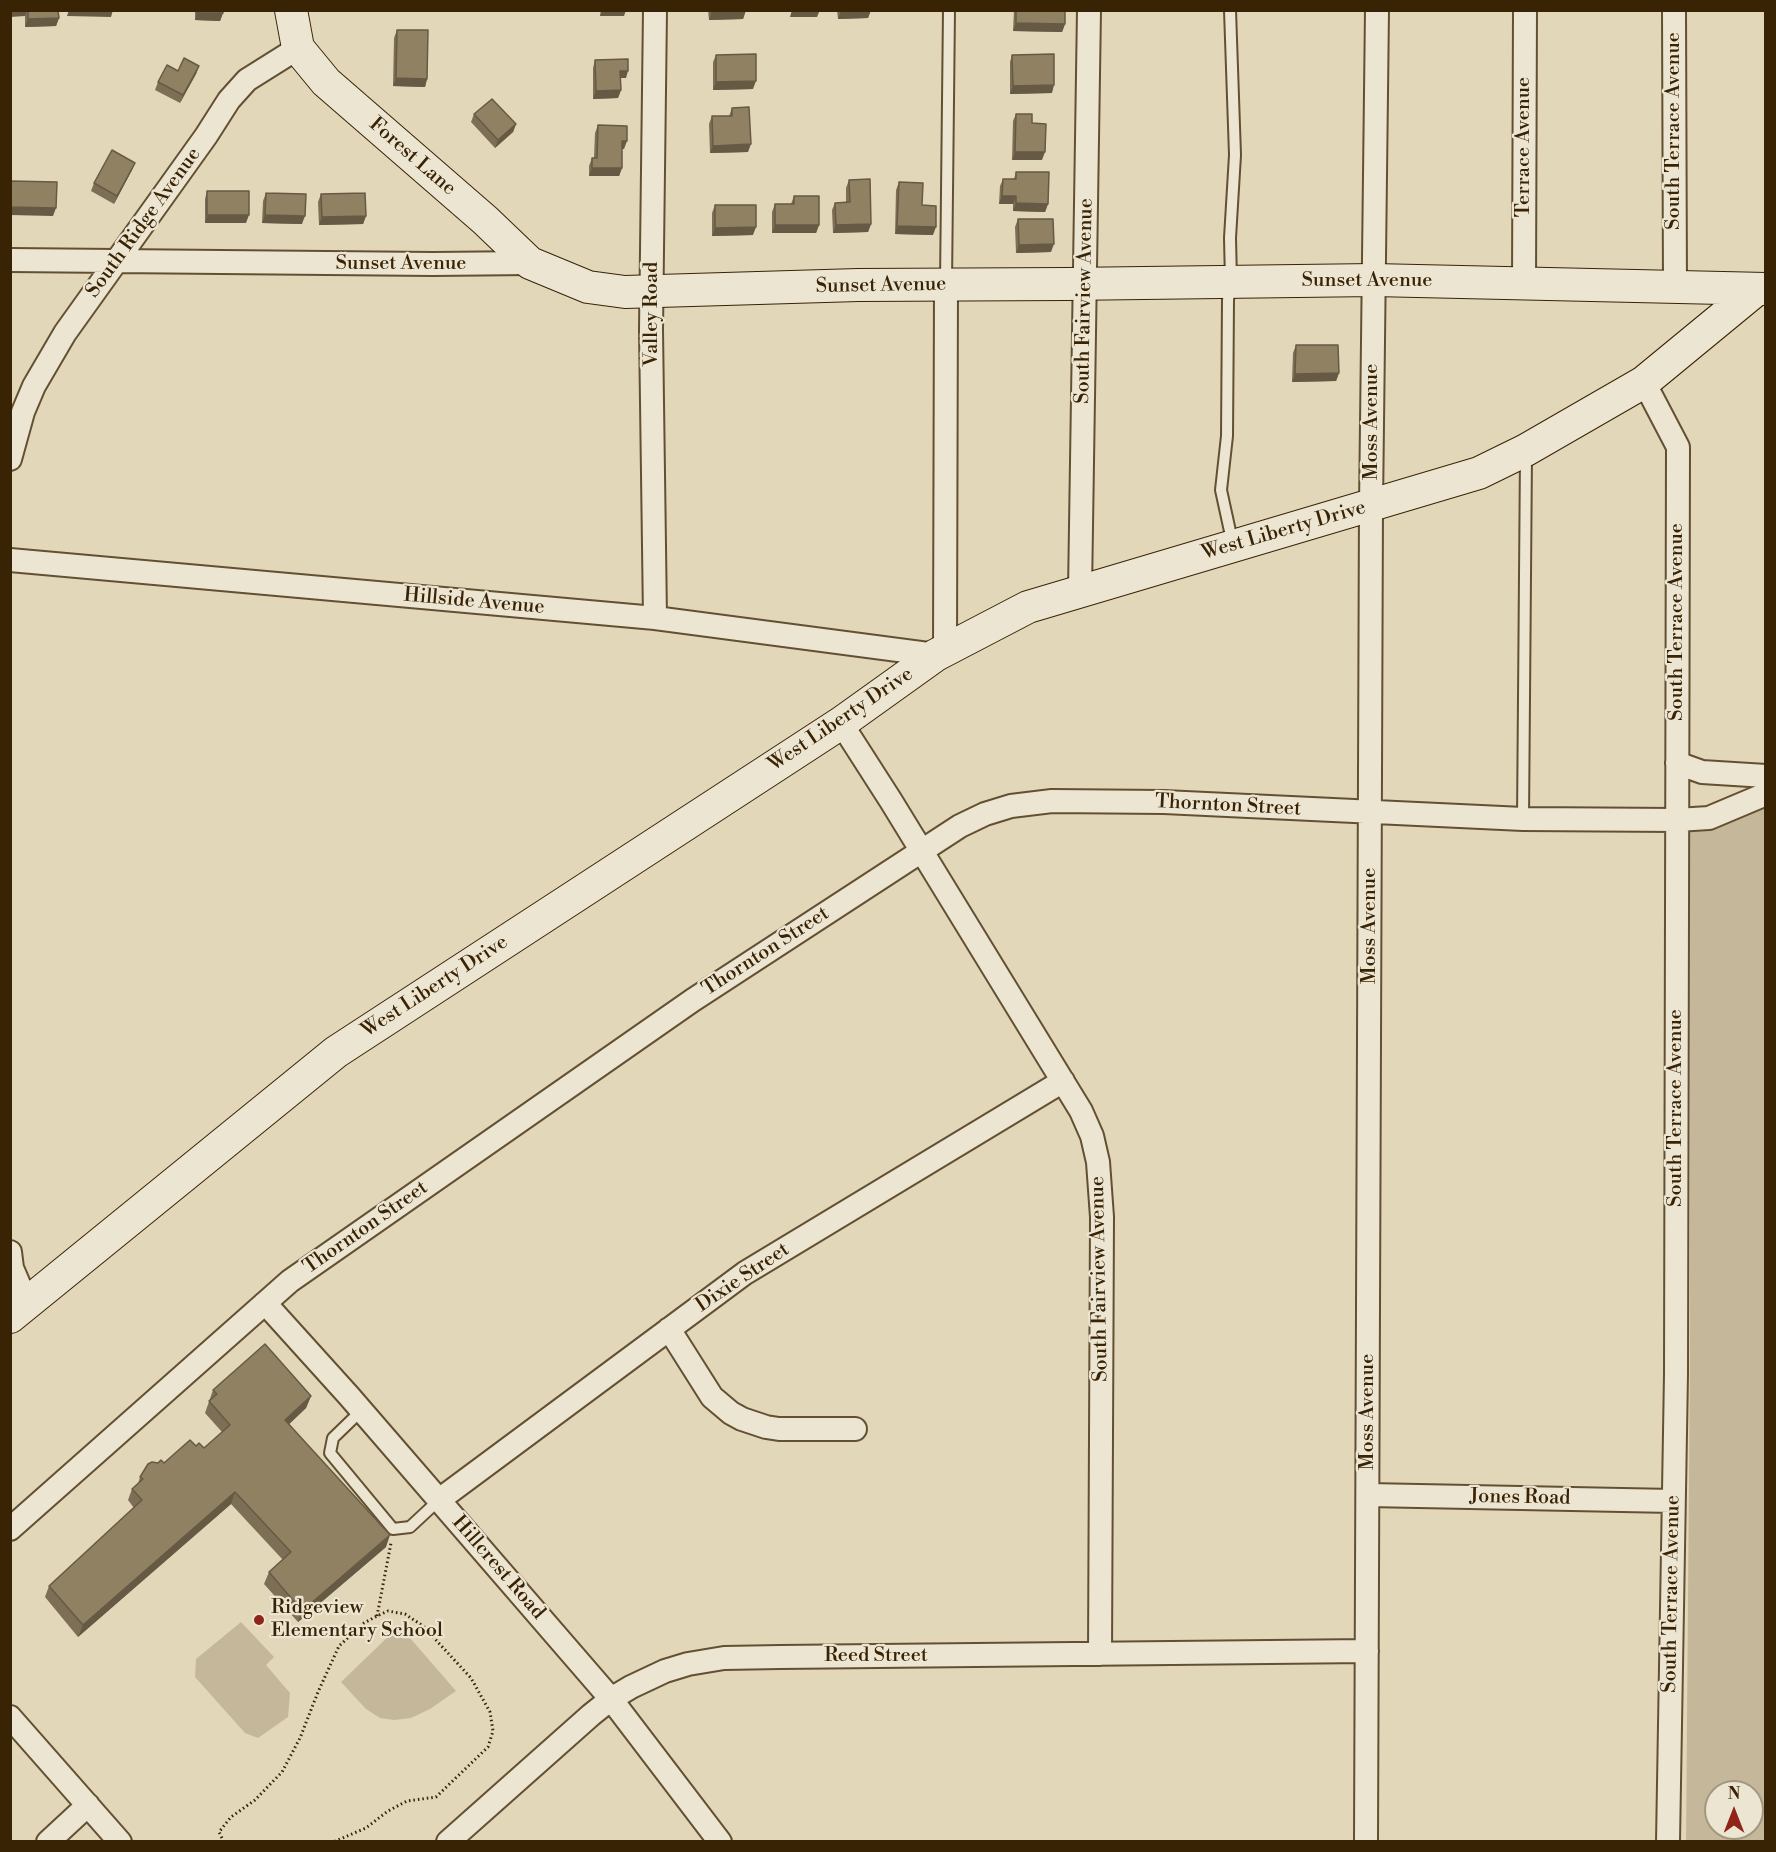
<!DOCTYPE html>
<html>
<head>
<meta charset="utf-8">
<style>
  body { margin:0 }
  #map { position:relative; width:1776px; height:1852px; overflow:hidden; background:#e2d7b9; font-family:"Libre Bodoni",serif }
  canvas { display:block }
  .frame { position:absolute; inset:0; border:12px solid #392305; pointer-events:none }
  .north { position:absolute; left:1704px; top:1780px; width:60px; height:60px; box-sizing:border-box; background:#ece5d2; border:2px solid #a49780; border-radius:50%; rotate:0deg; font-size:16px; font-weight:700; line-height:24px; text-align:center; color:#392305 }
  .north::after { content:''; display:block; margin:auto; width:21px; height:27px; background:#8f2418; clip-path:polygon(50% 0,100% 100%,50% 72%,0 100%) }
</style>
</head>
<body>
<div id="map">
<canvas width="1776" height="1852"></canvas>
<div class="frame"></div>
<div class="north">N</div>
</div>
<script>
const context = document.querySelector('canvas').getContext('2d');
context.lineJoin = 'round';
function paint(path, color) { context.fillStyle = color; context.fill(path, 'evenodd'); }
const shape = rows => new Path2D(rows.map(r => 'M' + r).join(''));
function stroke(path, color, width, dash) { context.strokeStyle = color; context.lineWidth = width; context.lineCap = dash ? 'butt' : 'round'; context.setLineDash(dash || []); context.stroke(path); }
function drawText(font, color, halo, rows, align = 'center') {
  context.font = font + ' "Libre Bodoni",serif'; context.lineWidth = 4.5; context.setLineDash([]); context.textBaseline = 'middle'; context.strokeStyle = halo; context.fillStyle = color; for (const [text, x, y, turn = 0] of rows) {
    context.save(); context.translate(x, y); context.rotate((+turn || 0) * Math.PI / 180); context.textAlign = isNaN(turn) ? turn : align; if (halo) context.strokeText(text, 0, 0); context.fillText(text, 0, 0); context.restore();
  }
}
const green = shape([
  [1765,807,1765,1841,1686,1842,1690,1355,1690,831],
  [1716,1792,1752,1792,1752,1828,1716,1828],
  [241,1622,274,1657,266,1665,290,1693,288,1717,258,1738,245,1733,195,1677,196,1659],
  [404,1631,456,1691,430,1709,411,1718,394,1720,380,1718,366,1709,341,1682,393,1632]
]);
const path = shape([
  [377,1616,391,1543],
  [224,1842,219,1832,231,1817,255,1800,282,1772,300,1738,318,1692,339,1646,364,1623,377,1616,388,1611,405,1614,423,1626,471,1678,490,1712,493,1731,488,1747,436,1797,407,1801,388,1811,366,1828,333,1842]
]);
const service = shape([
  [1230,10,1235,155,1230,238,1231,281,1228,300,1227,436,1221,490,1233,545],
  [946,283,949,10],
  [1523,819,1526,454],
  [362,1410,333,1438,330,1453,393,1529,410,1527,439,1500]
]);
const minor = shape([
  [1674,10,1675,287],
  [10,260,433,264,530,263],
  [1524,284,1525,10],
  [1644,382,1678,447,1676,1374,1668,1842],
  [10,459,23,412,34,386,65,333,206,136,229,100,247,80,298,48],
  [10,560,655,618,936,655],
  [1080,591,1089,10],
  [655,618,651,330,655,10],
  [945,650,946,284],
  [841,723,891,801,1081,1111,1092,1136,1098,1162,1102,1217,1100,1654],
  [1677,763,1702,772,1766,776],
  [10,1252,12,1268,27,1303],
  [265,1303,349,1396,611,1699,720,1842],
  [669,1329,712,1397,731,1413,742,1419,766,1427,779,1429,855,1429],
  [1368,1495,1673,1501],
  [439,1500,745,1273,1063,1081],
  [10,1529,290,1281,693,1000,960,826,985,814,1011,806,1052,801,1164,802,1523,819,1677,820,1709,818,1766,794],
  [10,1717,120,1842],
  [48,1842,88,1805],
  [448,1842,591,1715,611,1699,631,1687,665,1671,688,1664,724,1658,780,1657,1367,1651],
  [1366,1842,1371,506,1377,10]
]);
const secondary = shape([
  [291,10,298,48,326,82,485,220,530,263,588,287,625,292,858,285,1067,284,1374,280,1766,289],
  [10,1317,336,1052,841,723,936,655,1028,607,1479,473,1526,450,1644,382,1757,289]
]);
const wall = shape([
  [10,10,58,10,59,18,56,26,25,27,25,16],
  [195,10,223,10,223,13,220,21,195,20],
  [708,10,746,10,743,19,709,20],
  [837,10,871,10,868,18,838,19],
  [1014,10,1065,10,1065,24,1062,32,1013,31],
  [397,30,427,79,425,87,393,86,394,38],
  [716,55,753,89,713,90,713,62],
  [1012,55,1052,93,1010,94,1010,62],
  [595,60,626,78,620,78,621,90,618,98,593,99,593,68],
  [199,66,196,74,180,103,155,90,158,82,178,71],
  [732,108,748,152,710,153,709,124,712,116,729,116],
  [474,114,516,124,513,132,495,148,471,122],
  [1016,114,1032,123,1042,160,1012,160,1013,121],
  [598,125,624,149,622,149,622,168,619,176,589,176,589,166,592,158,594,158,595,133],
  [135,163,132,170,114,204,91,191,94,183],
  [1016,172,1048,204,1045,212,1013,211,1013,204,999,204,1000,186,1003,179,1014,179],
  [849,180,871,224,868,232,833,233,832,210,835,203,846,202,846,188],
  [899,182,922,205,933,235,895,234,896,190],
  [207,191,246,223,205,223,205,199],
  [266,193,302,224,262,223,263,201],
  [321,194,366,216,363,224,319,225,318,202],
  [794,196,819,225,816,233,772,233,772,212,775,204,791,204],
  [715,205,753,235,712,236,712,213],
  [1018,219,1051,252,1016,253,1015,227],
  [1296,345,1339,373,1336,381,1292,382,1293,353],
  [213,1390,311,1396,306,1408,289,1424,386,1547,298,1622,264,1584,269,1572,283,1560,231,1504,78,1637,45,1597,49,1586,134,1508,128,1500,132,1489,138,1484,140,1477,196,1446,204,1448,222,1432,205,1413]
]);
const shadedWall = shape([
  [10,10,27,10,25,16,10,17],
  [69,10,113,10,111,17,67,16],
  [601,10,626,10,624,16,600,16],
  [712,10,746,10,743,19,709,20],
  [792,10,820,10,817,17,790,17],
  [871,10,868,18,838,19,841,11],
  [197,13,223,13,220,21,195,20],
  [59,18,56,26,25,27,28,19],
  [1016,23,1065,24,1062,32,1013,31],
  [199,66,196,74,180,103,183,95],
  [620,71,628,71,626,78,617,78],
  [396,78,427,79,425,87,393,86],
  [756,81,753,89,713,90,716,82],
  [1054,85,1052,93,1010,94,1013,86],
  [621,90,618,98,593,99,596,91],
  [516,124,513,132,495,148,498,140],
  [622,141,627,141,624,149,619,149],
  [751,144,748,152,710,153,713,146],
  [1015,152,1045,152,1042,160,1012,160],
  [135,163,132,170,114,204,117,196],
  [592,168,622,168,619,176,589,176],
  [1002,196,1016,196,1013,204,999,204],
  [1016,203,1048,204,1045,212,1013,211],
  [10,207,56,208,53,216,10,215],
  [207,215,249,215,246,223,205,223],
  [265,215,305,216,302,224,262,223],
  [366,216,363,224,319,225,322,217],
  [871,224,868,232,833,233,836,225],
  [775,225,819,225,816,233,772,233],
  [897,226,936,227,933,235,895,234],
  [756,227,753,235,712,236,715,228],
  [1054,244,1051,252,1016,253,1019,245],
  [1339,373,1336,381,1292,382,1295,374],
  [311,1396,306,1408,281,1432,285,1420],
  [235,1492,231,1504,78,1637,83,1625],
  [390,1535,386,1547,298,1622,302,1611]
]);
const building = shape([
  [28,10,58,10,59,18,28,19,28,10],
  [197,10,223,10,223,13,197,13,197,10],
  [1016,10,1065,10,1065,24,1016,23,1016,10],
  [397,30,428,30,427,79,396,78,397,30],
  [756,54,756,81,716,82,716,55,756,54],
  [1054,54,1054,85,1013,86,1012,55,1054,54],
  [184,58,199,66,183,95,158,82,167,65,178,71,184,58],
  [628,59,628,71,620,71,621,90,596,91,595,60,628,59],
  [492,99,516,124,498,140,474,114,492,99],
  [749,107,751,144,713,146,712,116,732,116,732,108,749,107],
  [1016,114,1032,114,1032,123,1046,124,1045,152,1015,152,1016,114],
  [598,125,627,126,627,141,622,141,622,168,592,168,592,158,597,158,598,125],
  [112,150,135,163,117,196,94,183,112,150],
  [1016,172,1049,172,1048,204,1016,203,1016,196,1002,196,1003,179,1016,179,1016,172],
  [870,179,871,224,836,225,835,203,850,202,849,180,870,179],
  [10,181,57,182,56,208,10,207,10,181],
  [899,182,923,183,922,205,936,206,936,227,897,226,899,182],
  [207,191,249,191,249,215,207,215,207,191],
  [266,193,306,194,305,216,265,215,266,193],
  [365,193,366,216,322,217,321,194,365,193],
  [794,196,819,196,819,225,775,225,775,204,794,204,794,196],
  [715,205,756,205,756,227,715,228,715,205],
  [1018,219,1053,219,1054,244,1019,245,1018,219],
  [1296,345,1338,345,1339,373,1295,374,1296,345],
  [265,1344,311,1396,285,1420,390,1535,302,1611,269,1572,291,1552,235,1492,83,1625,49,1586,142,1500,132,1489,143,1479,140,1477,148,1464,152,1462,158,1463,161,1460,164,1463,190,1440,196,1446,199,1443,204,1448,230,1425,209,1401,217,1394,213,1390,265,1344]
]);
const markers = [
  [259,1620,6,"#8f2418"]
];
const streetNames = [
  ["South Terrace Avenue",1674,131,-90],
  ["Terrace Avenue",1524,147,-90],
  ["Forest Lane",412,157,41],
  ["South Ridge Avenue",144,223,-54],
  ["Sunset Avenue",401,264],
  ["Sunset Avenue",1367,281],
  ["Sunset Avenue",881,286,-1],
  ["South Fairview Avenue",1085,301,-89],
  ["Valley Road",652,314,-90],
  ["Moss Avenue",1372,422,-90],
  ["West Liberty Drive",1284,531,-16],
  ["Hillside Avenue",474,602,5],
  ["South Terrace Avenue",1677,622,-90],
  ["West Liberty Drive",841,720,-34],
  ["Thornton Street",1228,806,3],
  ["Moss Avenue",1370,926,-90],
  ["Thornton Street",766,952,-33],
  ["West Liberty Drive",435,987,-33],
  ["South Terrace Avenue",1676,1108,-90],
  ["Thornton Street",366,1228,-35],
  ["Dixie Street",743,1278,-34],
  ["South Fairview Avenue",1100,1279,-91],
  ["Moss Avenue",1368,1412,-90],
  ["Jones Road",1520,1498,1],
  ["Hillcrest Road",498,1568,49],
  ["South Terrace Avenue",1672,1594,-89],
  ["Reed Street",876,1656]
];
const poiNames = [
  ["Ridgeview",271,1608],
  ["Elementary School",271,1631]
];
paint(green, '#c5b89a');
stroke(service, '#635032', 14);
stroke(minor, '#635032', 26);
stroke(secondary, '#392305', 34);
stroke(path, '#392305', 3, [1.5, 3]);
stroke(service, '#ece5d2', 10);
stroke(minor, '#ece5d2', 22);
stroke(secondary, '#ece5d2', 32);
paint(wall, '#7d6f55');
paint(shadedWall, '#665a45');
paint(building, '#918163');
stroke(building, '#665a45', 1.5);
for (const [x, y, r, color] of markers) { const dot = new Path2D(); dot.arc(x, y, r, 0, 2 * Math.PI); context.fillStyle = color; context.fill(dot); stroke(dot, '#ece5d2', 2); }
drawText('20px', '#392305', '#ece5d2', streetNames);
drawText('20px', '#392305', '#ece5d2', poiNames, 'left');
</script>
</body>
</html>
